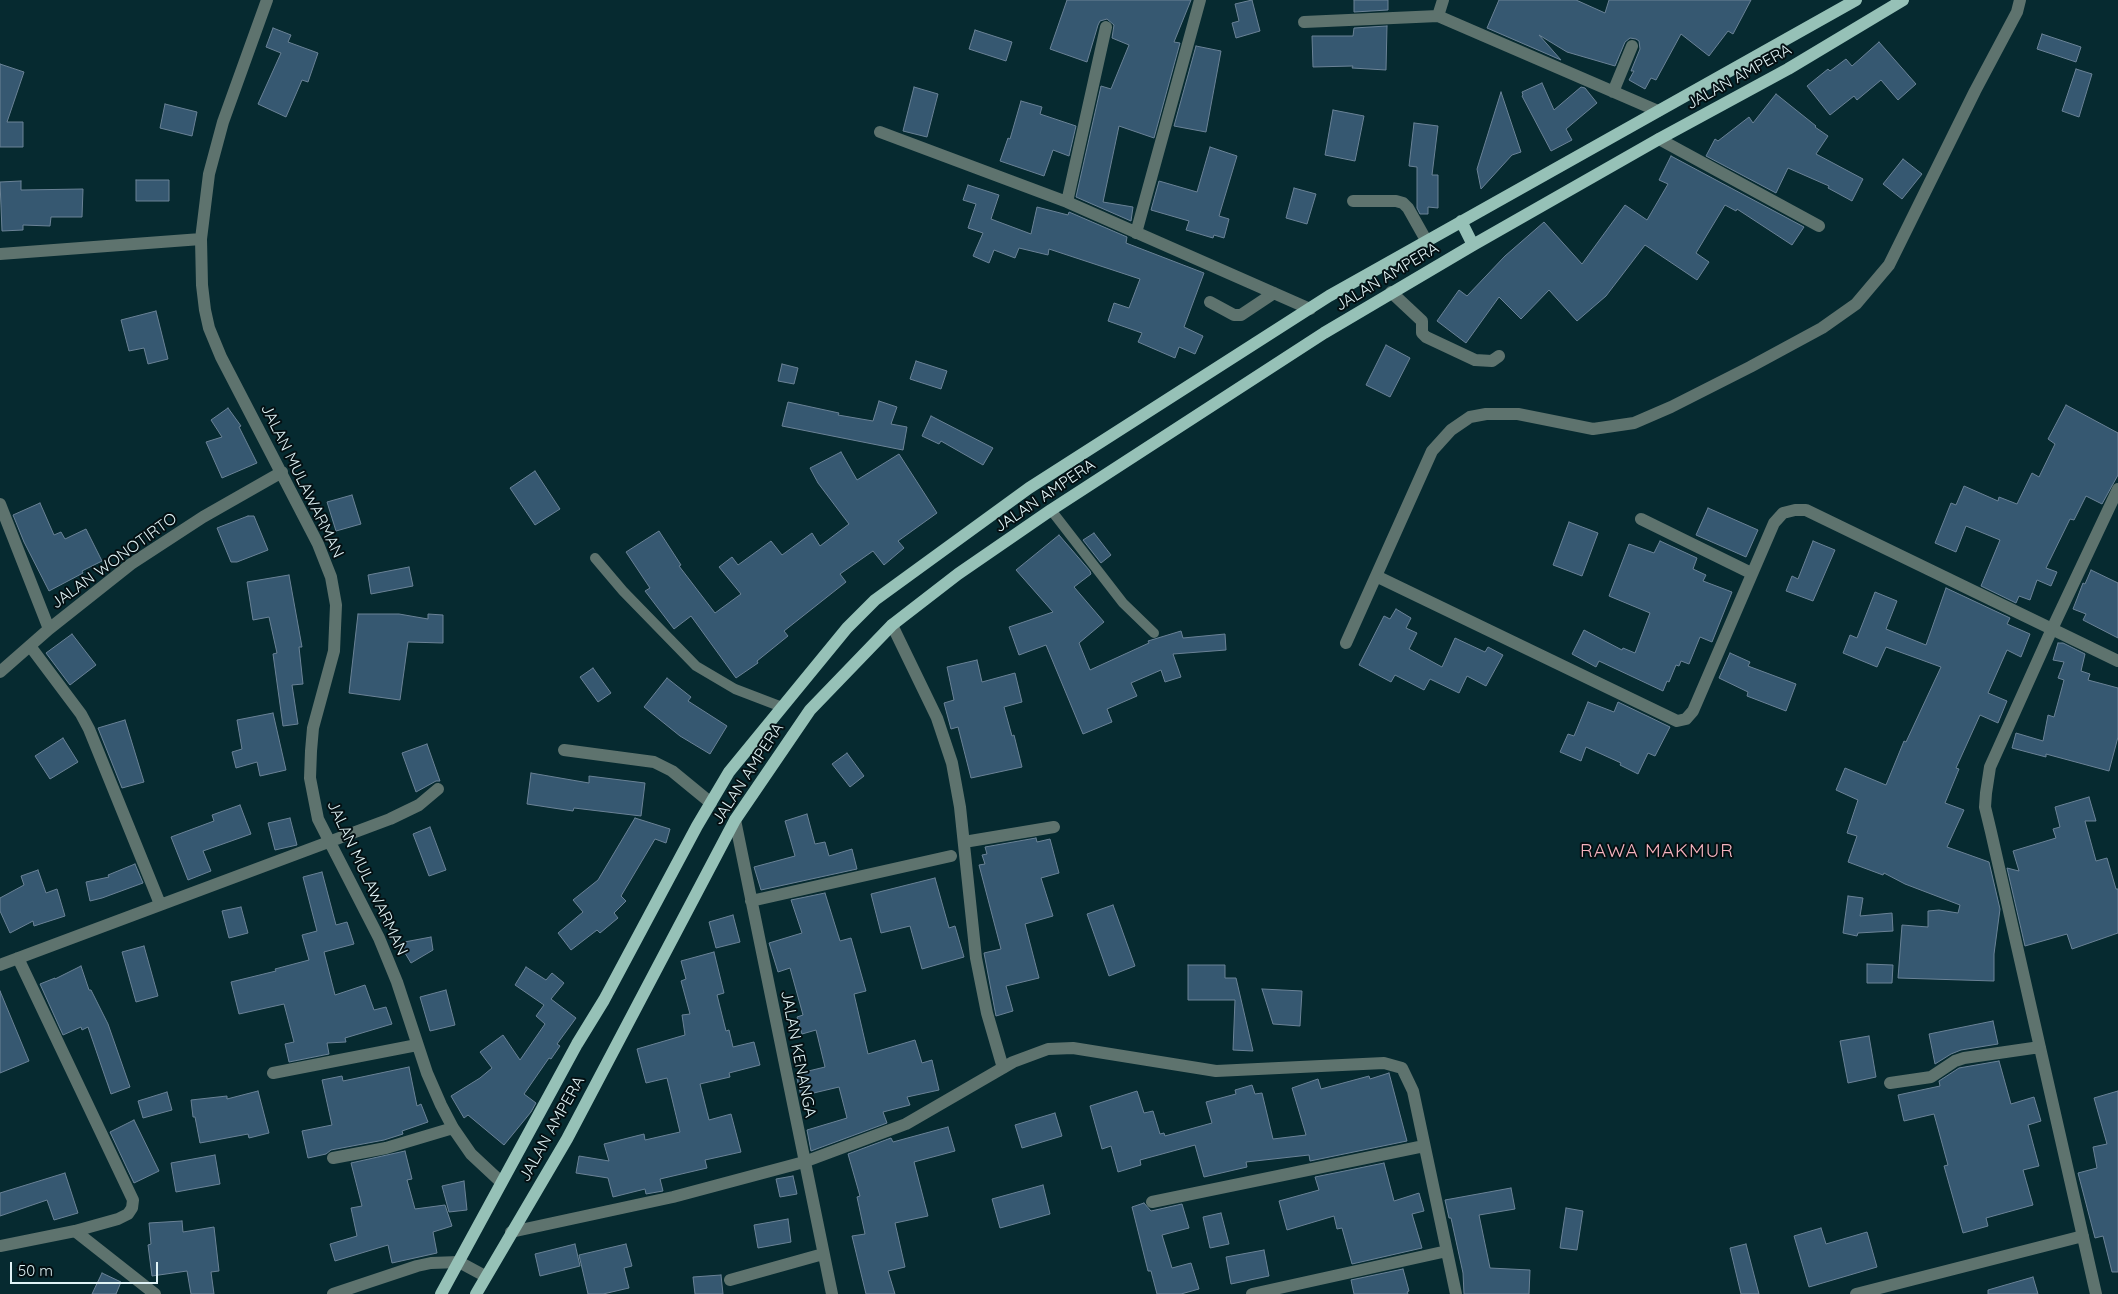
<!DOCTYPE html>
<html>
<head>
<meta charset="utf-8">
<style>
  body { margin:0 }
  #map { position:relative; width:2118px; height:1294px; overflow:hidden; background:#062a30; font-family:Quicksand,sans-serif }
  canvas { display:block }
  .scale { position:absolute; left:10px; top:1262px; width:148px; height:22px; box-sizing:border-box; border:2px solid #e0f3f6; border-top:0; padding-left:6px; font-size:15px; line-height:18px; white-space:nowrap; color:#e0f3f6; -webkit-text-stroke:4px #041013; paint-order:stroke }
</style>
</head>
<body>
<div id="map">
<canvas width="2118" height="1294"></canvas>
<div class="scale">50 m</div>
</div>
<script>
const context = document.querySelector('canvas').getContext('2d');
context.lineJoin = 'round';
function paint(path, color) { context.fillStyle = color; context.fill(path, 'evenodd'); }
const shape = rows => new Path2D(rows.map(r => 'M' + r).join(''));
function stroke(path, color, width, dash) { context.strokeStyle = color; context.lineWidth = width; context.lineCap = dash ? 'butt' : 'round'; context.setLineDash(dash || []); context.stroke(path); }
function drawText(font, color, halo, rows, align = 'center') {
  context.font = font + ' Quicksand,sans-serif'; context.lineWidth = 4; context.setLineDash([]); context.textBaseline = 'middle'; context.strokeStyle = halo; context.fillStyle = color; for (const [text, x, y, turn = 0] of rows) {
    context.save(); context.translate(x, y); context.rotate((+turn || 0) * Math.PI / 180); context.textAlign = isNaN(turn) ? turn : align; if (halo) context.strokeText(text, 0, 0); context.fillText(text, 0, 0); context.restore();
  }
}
const building = shape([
  [1067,0,1191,0,1174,42,1180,43,1154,138,1119,126,1103,202,1133,207,1131,221,1076,197,1101,86,1111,89,1129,45,1112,38,1114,25,1107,19,1100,21,1098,25,1087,62,1050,49,1067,0],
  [1252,0,1260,31,1236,38,1232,23,1239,21,1235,4,1252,0],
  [1354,0,1388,0,1388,10,1354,12,1354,0],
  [1499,0,1576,0,1605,13,1609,0,1751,0,1733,34,1728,31,1709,56,1681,34,1656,80,1651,78,1645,89,1629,80,1634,71,1631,71,1640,49,1639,41,1636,39,1630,38,1625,42,1615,66,1567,52,1539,35,1561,60,1487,28,1499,0],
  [1387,26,1386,70,1352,68,1353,66,1313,67,1312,36,1353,36,1354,28,1387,26],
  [273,28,291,35,288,42,318,53,308,82,302,80,286,117,258,104,281,53,266,47,273,28],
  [975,30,1012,42,1006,61,969,49,975,30],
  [2042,34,2081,47,2076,62,2037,49,2042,34],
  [1879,42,1916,84,1898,100,1881,80,1857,100,1854,96,1830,115,1807,86,1828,69,1830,71,1846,59,1852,66,1879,42],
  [1196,46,1221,51,1206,132,1174,126,1196,46],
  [0,64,24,72,7,122,23,122,23,147,0,147,0,64],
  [2076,69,2092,74,2079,117,2062,111,2076,69],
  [1542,83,1554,110,1581,87,1585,88,1597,103,1566,129,1572,140,1551,151,1522,96,1523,95,1522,92,1542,83],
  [914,87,938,94,927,137,903,131,914,87],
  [1501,92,1521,152,1512,155,1481,189,1477,169,1501,92],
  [1776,94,1816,126,1815,127,1828,136,1816,154,1863,179,1852,201,1828,188,1829,186,1788,168,1776,193,1706,156,1715,139,1718,141,1749,117,1753,123,1776,94],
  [1021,101,1042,107,1040,114,1076,126,1069,156,1053,150,1044,176,1000,161,1008,138,1010,139,1021,101],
  [165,104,197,112,192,136,160,128,165,104],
  [1333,110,1364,116,1355,161,1325,155,1333,110],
  [1414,123,1438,126,1432,175,1438,175,1438,208,1428,207,1428,214,1420,214,1417,208,1417,167,1409,166,1414,123],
  [1210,147,1237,156,1219,216,1229,219,1224,238,1214,235,1213,238,1186,230,1189,221,1151,210,1159,181,1197,192,1210,147],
  [1671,156,1804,227,1792,245,1737,209,1736,211,1725,205,1696,253,1709,262,1697,280,1645,245,1606,296,1577,321,1549,290,1521,319,1499,297,1466,343,1437,321,1459,290,1467,296,1505,256,1544,222,1582,264,1625,205,1647,220,1668,184,1659,180,1671,156],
  [1903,159,1922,174,1902,199,1883,184,1903,159],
  [136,180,169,180,169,201,136,201,136,180],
  [21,181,21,190,83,189,82,217,51,217,50,226,23,225,23,230,2,231,0,182,21,181],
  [968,185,999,195,991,219,1031,234,1037,207,1068,215,1069,212,1127,237,1126,243,1204,273,1184,327,1203,336,1195,354,1179,347,1175,358,1138,342,1142,333,1108,321,1114,303,1129,308,1140,279,1049,249,1048,255,1019,248,1015,258,994,250,989,263,973,256,983,233,968,228,976,204,963,200,968,185],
  [1294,188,1316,194,1307,224,1286,218,1294,188],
  [156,311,168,359,148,364,144,348,129,351,121,320,156,311],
  [1386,345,1410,358,1390,397,1366,385,1386,345],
  [916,361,947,371,941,389,910,379,916,361],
  [782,364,798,368,794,384,778,381,782,364],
  [879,401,897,407,891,424,907,427,903,450,782,426,788,402,839,413,838,415,873,421,879,401],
  [2066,405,2118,433,2118,475,2102,504,2086,496,2074,520,2070,519,2046,568,2057,572,2051,586,2037,580,2030,600,2019,596,2016,603,1981,586,2000,540,1966,526,1956,552,1935,543,1951,503,1956,505,1964,486,1998,501,1999,497,2017,504,2032,473,2039,477,2055,444,2048,439,2066,405],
  [228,408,241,426,239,427,257,463,222,478,206,442,222,437,211,420,228,408],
  [931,416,993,448,983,465,941,441,939,444,922,436,931,416],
  [841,452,857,480,899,454,937,513,898,541,904,548,884,565,873,551,840,574,846,582,784,631,788,636,757,661,758,663,736,678,691,616,674,629,645,591,650,588,626,552,659,531,681,565,679,566,715,613,741,594,719,567,732,557,738,565,771,541,782,555,812,533,820,546,849,524,818,483,810,468,841,452],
  [535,471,560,509,535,525,510,488,535,471],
  [352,495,361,524,336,531,327,502,352,495],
  [40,503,54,535,61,532,65,539,86,529,102,561,82,571,83,573,49,591,24,542,13,515,40,503],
  [1708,508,1758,530,1746,557,1696,535,1708,508],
  [248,516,254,516,268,550,237,562,231,562,217,528,248,516],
  [1569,522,1598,533,1582,576,1553,565,1569,522],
  [1094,533,1111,555,1101,563,1083,540,1094,533],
  [1059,535,1090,571,1091,574,1074,587,1104,622,1079,643,1090,670,1149,643,1148,641,1181,631,1183,638,1225,634,1226,650,1173,654,1181,677,1165,682,1161,670,1131,683,1137,696,1107,709,1112,722,1083,734,1046,645,1019,655,1009,627,1053,612,1016,570,1059,535],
  [1660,541,1697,558,1693,569,1706,575,1703,581,1732,592,1712,642,1700,637,1689,664,1681,661,1679,666,1676,665,1669,682,1667,681,1663,691,1599,661,1596,667,1572,654,1584,630,1622,650,1623,648,1635,653,1650,613,1609,596,1629,544,1654,553,1660,541],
  [1813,541,1835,550,1813,601,1786,591,1792,576,1798,579,1813,541],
  [409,567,413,586,371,594,368,575,409,567],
  [2091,570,2118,583,2118,638,2083,620,2086,614,2073,609,2083,583,2085,584,2091,570],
  [289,575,302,647,299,647,303,684,292,685,298,724,283,726,273,654,277,653,269,617,253,620,247,582,289,575],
  [1946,588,2010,618,2007,624,2030,634,2021,657,2007,650,1988,693,2007,701,1998,723,1980,715,1956,768,1959,769,1945,803,1964,810,1947,847,1989,862,2000,909,1994,954,1994,981,1898,978,1902,925,1928,927,1928,911,1939,910,1958,913,1960,905,1905,884,1884,873,1883,875,1848,862,1857,836,1847,833,1858,800,1836,790,1845,768,1886,785,1904,741,1906,742,1941,667,1886,647,1877,667,1843,653,1850,635,1857,638,1875,592,1897,601,1886,629,1926,645,1946,588],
  [1396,609,1411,618,1406,628,1417,633,1409,649,1442,667,1455,638,1485,652,1488,647,1503,655,1486,686,1467,676,1459,693,1430,679,1424,690,1395,675,1391,682,1359,665,1384,616,1390,619,1396,609],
  [358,614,399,614,428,619,428,614,443,615,443,643,408,642,400,700,349,693,358,614],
  [72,634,96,665,70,685,46,653,72,634],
  [2058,643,2063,643,2085,654,2081,671,2090,674,2088,680,2118,688,2118,737,2109,771,2046,754,2046,757,2012,748,2016,733,2043,741,2048,715,2054,717,2064,680,2058,678,2064,662,2053,660,2058,643],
  [1730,653,1750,662,1748,666,1796,684,1786,711,1747,696,1748,692,1719,678,1730,653],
  [977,660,982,682,1015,673,1022,702,1004,707,1012,736,1014,735,1022,767,971,778,958,727,951,729,944,703,954,700,947,667,977,660],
  [593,668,611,693,598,702,580,677,593,668],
  [667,678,691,697,688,701,727,726,710,754,680,736,644,707,667,678],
  [1588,702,1614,712,1618,702,1670,727,1655,756,1648,753,1638,774,1620,765,1621,763,1586,747,1581,761,1560,752,1568,734,1574,736,1588,702],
  [273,713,286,770,260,776,257,762,236,768,232,752,242,749,237,720,273,713],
  [125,720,144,782,122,788,98,728,125,720],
  [63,738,78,762,50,779,35,756,63,738],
  [427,744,440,781,436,781,416,792,402,753,427,744],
  [847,753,864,776,850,787,832,764,847,753],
  [531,773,589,783,589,776,645,783,641,816,574,808,573,811,527,804,531,773],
  [2089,797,2096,821,2085,821,2096,861,2107,858,2116,889,2118,889,2118,933,2072,949,2067,934,2025,946,2007,868,2019,871,2013,851,2056,838,2053,829,2060,827,2055,807,2089,797],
  [240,805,251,834,203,851,211,871,188,880,171,837,214,821,212,815,240,805],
  [807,814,815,844,825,842,829,856,852,849,857,869,761,890,754,867,795,856,785,821,807,814],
  [290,818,297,845,275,850,268,823,290,818],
  [635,818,670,829,666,843,655,839,621,896,626,901,614,913,618,918,600,933,597,930,571,950,558,933,583,912,573,900,598,880,635,818],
  [430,827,446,870,429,876,413,834,430,827],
  [1036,838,1037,842,1050,839,1059,873,1041,878,1053,916,1025,924,1039,978,1006,986,1013,1011,996,1016,984,953,1001,949,979,865,985,864,982,855,987,854,985,847,1036,838],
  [135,864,143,883,102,898,90,901,86,882,109,877,108,875,135,864],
  [38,870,46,893,57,889,65,916,34,926,33,921,10,933,0,911,0,898,24,885,21,876,38,870],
  [322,872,336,925,347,922,354,944,324,952,335,995,365,985,374,1010,386,1007,392,1024,345,1038,346,1042,327,1043,329,1054,289,1062,285,1044,294,1042,284,1004,239,1014,231,982,276,971,275,969,309,960,302,935,317,931,303,877,322,872],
  [935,878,949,928,955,926,964,957,922,969,910,926,881,933,871,894,935,878],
  [825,893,840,941,851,938,866,991,854,994,868,1054,915,1040,922,1063,932,1060,939,1090,907,1097,910,1105,883,1112,887,1123,811,1151,807,1130,847,1118,839,1087,801,1096,796,1074,825,1067,816,1030,802,1034,797,1017,803,1015,790,968,778,972,769,943,802,933,791,900,825,893],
  [1848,896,1863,898,1860,916,1892,913,1893,931,1858,933,1857,936,1843,933,1848,896],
  [1113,905,1135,966,1109,976,1087,914,1113,905],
  [241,907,248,933,229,938,222,911,241,907],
  [733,915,740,942,716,948,709,922,733,915],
  [431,937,433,950,411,963,399,943,431,937],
  [144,946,158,996,136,1002,122,952,144,946],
  [714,952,724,993,717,995,726,1031,729,1030,733,1047,754,1042,760,1065,729,1073,730,1077,700,1084,709,1120,731,1114,741,1152,705,1160,707,1168,660,1179,663,1191,646,1194,645,1189,613,1197,608,1178,576,1173,579,1156,609,1161,604,1144,644,1134,645,1140,680,1132,667,1078,646,1083,637,1049,685,1035,682,1015,690,1014,681,981,686,979,681,961,714,952],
  [1867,964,1893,965,1892,983,1867,983,1867,964],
  [1188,965,1225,965,1225,978,1236,978,1253,1051,1233,1050,1235,1000,1188,1000,1188,965],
  [81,966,89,990,91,990,108,1024,130,1087,111,1094,88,1027,82,1030,81,1027,63,1035,40,984,55,978,55,979,81,966],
  [526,967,546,980,552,973,564,983,551,999,576,1018,557,1044,560,1046,551,1059,549,1058,524,1094,536,1103,531,1112,504,1145,468,1115,464,1118,451,1096,480,1078,492,1068,480,1052,503,1035,520,1060,545,1024,536,1016,544,1005,515,985,526,967],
  [1262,989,1302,991,1300,1026,1273,1024,1262,989],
  [446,990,455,1025,430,1031,420,997,446,990],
  [0,991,29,1061,0,1073,0,991],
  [1993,1021,1998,1044,1961,1050,1951,1054,1935,1064,1929,1034,1993,1021],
  [1869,1036,1876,1077,1848,1083,1840,1041,1869,1036],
  [1999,1061,2011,1104,2034,1097,2041,1121,2028,1125,2039,1166,2023,1170,2033,1205,1986,1218,1988,1226,1963,1233,1944,1166,1948,1165,1934,1114,1904,1121,1898,1095,1940,1086,1939,1081,1959,1068,1999,1061],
  [409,1067,417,1106,421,1104,428,1122,402,1131,403,1134,384,1140,331,1150,326,1154,308,1158,302,1131,332,1125,322,1080,342,1076,343,1081,409,1067],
  [1389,1073,1407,1141,1310,1161,1309,1155,1246,1162,1247,1167,1204,1177,1195,1145,1140,1160,1141,1165,1118,1172,1111,1146,1102,1149,1090,1106,1137,1091,1144,1113,1153,1111,1160,1134,1164,1133,1165,1136,1212,1123,1206,1102,1236,1094,1235,1090,1252,1085,1255,1094,1262,1093,1273,1139,1306,1135,1292,1088,1318,1079,1321,1089,1369,1076,1370,1079,1389,1073],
  [258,1091,269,1133,249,1138,248,1134,200,1143,195,1117,193,1117,191,1100,227,1096,227,1099,258,1091],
  [2118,1091,2118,1272,2112,1272,2103,1236,2095,1238,2078,1173,2097,1168,2093,1147,2107,1144,2094,1098,2118,1091],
  [167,1092,172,1110,143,1118,138,1101,167,1092],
  [1055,1113,1062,1136,1022,1148,1015,1125,1055,1113],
  [134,1120,159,1171,134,1183,110,1132,134,1120],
  [948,1127,955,1151,914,1162,928,1216,895,1223,905,1267,888,1271,895,1294,866,1294,852,1236,865,1234,857,1197,860,1196,848,1154,891,1138,893,1142,948,1127],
  [405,1151,412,1179,407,1180,415,1209,445,1205,452,1226,433,1232,437,1253,392,1263,388,1245,335,1261,330,1244,357,1236,351,1208,362,1206,351,1163,405,1151],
  [215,1155,220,1184,176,1192,171,1163,215,1155],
  [1384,1163,1394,1201,1419,1193,1424,1211,1412,1214,1422,1248,1352,1264,1342,1228,1337,1229,1334,1216,1287,1230,1279,1201,1319,1190,1315,1177,1384,1163],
  [65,1173,78,1213,54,1220,47,1200,0,1216,0,1193,65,1173],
  [793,1176,797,1194,780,1197,776,1179,793,1176],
  [464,1181,467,1210,449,1212,442,1186,464,1181],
  [1043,1185,1050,1214,1000,1228,992,1199,1043,1185],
  [1511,1188,1515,1209,1479,1215,1490,1268,1530,1270,1529,1294,1464,1294,1463,1273,1451,1218,1449,1218,1445,1200,1511,1188],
  [1144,1203,1151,1211,1182,1204,1189,1228,1162,1235,1172,1268,1191,1263,1199,1289,1181,1294,1157,1294,1151,1271,1148,1271,1132,1207,1144,1203],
  [1566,1208,1583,1211,1577,1250,1560,1248,1566,1208],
  [1221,1213,1229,1244,1210,1248,1203,1217,1221,1213],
  [788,1219,791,1242,758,1248,754,1225,788,1219],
  [182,1221,183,1232,214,1227,219,1271,211,1272,214,1294,191,1294,187,1271,152,1276,148,1245,151,1244,149,1223,182,1221],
  [1821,1228,1826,1244,1867,1232,1877,1267,1809,1287,1794,1236,1821,1228],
  [575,1244,580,1266,540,1276,535,1254,575,1244],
  [626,1244,632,1266,624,1268,629,1288,603,1294,588,1294,579,1255,626,1244],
  [1746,1244,1759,1294,1741,1294,1730,1248,1746,1244],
  [1264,1250,1269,1276,1231,1284,1226,1257,1264,1250],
  [1403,1269,1409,1291,1407,1292,1408,1294,1354,1294,1351,1280,1403,1269],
  [102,1273,121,1282,116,1294,92,1294,102,1273],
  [721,1275,723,1294,695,1294,693,1277,721,1275],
  [2033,1277,2038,1294,1988,1294,1988,1290,2033,1277]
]);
const lane = shape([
  [1051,510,1123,603,1154,633],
  [595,558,623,591,696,666,735,689,782,707]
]);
const street = shape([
  [267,0,223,122,209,174,201,239,202,285,205,310,209,328,221,357,318,544,331,577,336,605,334,651,313,728,311,751,310,778,318,819,379,938,397,982,427,1073,441,1105,453,1128,471,1154,501,1182],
  [1438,16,1443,0],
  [1304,22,1438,16,1658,111],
  [1613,92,1632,46],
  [880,132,1067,202,1310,309],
  [1659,139,1819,226],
  [1353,201,1396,201,1403,203,1408,208,1426,240],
  [1067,202,1106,27],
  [1136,233,1200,0],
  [0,254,201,239],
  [1391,292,1422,321,1422,333,1426,337,1475,360,1492,361,1499,356],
  [1210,302,1234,315,1241,315,1274,293],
  [0,504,49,629],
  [1641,519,1751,573],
  [1376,576,1677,721,1686,719,1693,711,1774,523,1783,513,1795,510,1806,510,2118,661],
  [892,625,937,718,952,763,960,807,976,958,987,1013,1003,1068],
  [1346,643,1432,451,1451,430,1470,417,1486,414,1518,414,1593,429,1634,423,1671,407,1750,367,1822,328,1856,304,1889,265,1975,91,2017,12,2020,0],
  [30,646,81,714,89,729,160,904],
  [0,672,49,629,131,564,203,517,282,472],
  [564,750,654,762,672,771,711,803],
  [735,820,832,1294],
  [964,842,1054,827],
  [751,901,951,856],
  [0,965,390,819,419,805,438,789],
  [273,1073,417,1045],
  [1890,1083,1931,1077,1955,1061,1964,1058,2040,1047],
  [333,1158,386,1148,453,1128],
  [1152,1202,1424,1146],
  [75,1231,155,1294],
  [511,1232,673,1197,804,1162,906,1124,1013,1062,1048,1049,1073,1048,1216,1071,1384,1063,1402,1068,1413,1091,1456,1294],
  [0,1246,75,1231,118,1219,128,1214,132,1208,133,1200,18,958],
  [730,1280,823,1254],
  [333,1294,417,1266,431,1263,459,1262,485,1276],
  [1252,1294,1447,1251],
  [1856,1294,2083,1236],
  [2096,1294,1991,832,1985,807,1986,793,1990,767,2052,629,2118,489]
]);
const primary = shape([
  [1461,221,1473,245],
  [441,1294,577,1044,604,1000,697,826,729,772,847,628,875,600,1029,488,1329,296,1856,0],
  [476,1294,567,1139,735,820,810,710,892,625,958,574,1051,510,1324,333,1473,245,1659,139,1788,69,1903,0]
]);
const streetNames = [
  ["JALAN AMPERA",1739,77,-29],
  ["JALAN AMPERA",1387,277,-31],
  ["JALAN MULAWARMAN",302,481,64],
  ["JALAN AMPERA",1045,496,-34],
  ["JALAN WONOTIRTO",114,561,-36],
  ["JALAN AMPERA",748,774,-57],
  ["JALAN MULAWARMAN",367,878,65],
  ["JALAN KENANGA",798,1054,79],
  ["JALAN AMPERA",552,1129,-61]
];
const quarterNames = [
  ["RAWA MAKMUR",1657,851]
];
paint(building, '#365871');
stroke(building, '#6a8296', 1);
stroke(lane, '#5e736e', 10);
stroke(street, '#5e736e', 12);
stroke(primary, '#96c1b7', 12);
drawText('16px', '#e0f3f6', '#041013', streetNames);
context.letterSpacing = '1px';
drawText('19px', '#f5b2be', '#041013', quarterNames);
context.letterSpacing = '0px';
</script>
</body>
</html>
